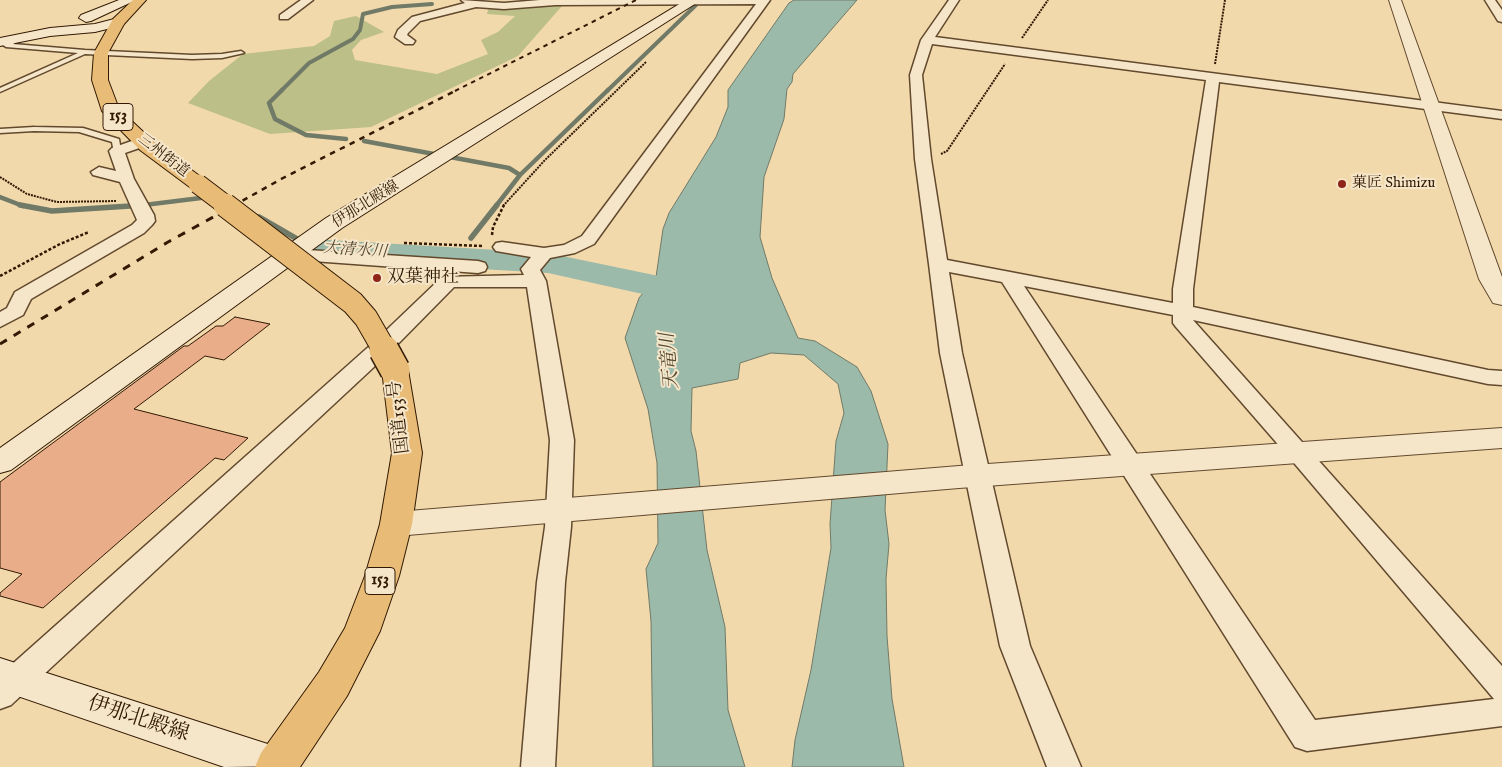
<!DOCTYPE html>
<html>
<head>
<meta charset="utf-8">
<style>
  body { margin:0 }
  canvas { display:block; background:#f1d9ac }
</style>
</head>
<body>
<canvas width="1502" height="767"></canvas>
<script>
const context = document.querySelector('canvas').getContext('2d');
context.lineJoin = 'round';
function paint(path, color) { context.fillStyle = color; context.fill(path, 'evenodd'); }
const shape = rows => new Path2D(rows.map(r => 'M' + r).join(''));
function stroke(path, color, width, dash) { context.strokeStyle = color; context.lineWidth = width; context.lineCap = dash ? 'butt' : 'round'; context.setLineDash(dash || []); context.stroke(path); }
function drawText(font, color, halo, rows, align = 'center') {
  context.font = font + ' "IM FELL English","Noto Serif JP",serif'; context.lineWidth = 4; context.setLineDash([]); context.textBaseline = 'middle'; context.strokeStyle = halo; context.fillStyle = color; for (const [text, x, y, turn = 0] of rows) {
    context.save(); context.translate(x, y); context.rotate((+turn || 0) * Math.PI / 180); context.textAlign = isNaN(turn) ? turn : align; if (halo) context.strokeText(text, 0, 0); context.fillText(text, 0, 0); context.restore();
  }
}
const green = shape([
  [537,0,548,0,562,6,518,56,371,127,270,134,188,103,209,81,243,54,314,46,330,36,334,21,356,16,384,32,361,40,352,50,355,60,437,74,488,54,481,40,498,32,515,16,487,14,488,10,500,3]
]);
const water = shape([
  [794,0,857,0,793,74,792,82,787,89,784,119,764,177,760,237,772,278,798,338,815,341,857,367,871,391,888,444,885,510,889,544,886,579,887,636,892,699,904,767,792,767,795,740,811,670,831,548,830,524,836,441,844,413,838,384,804,355,771,353,740,363,738,379,692,388,691,431,696,451,707,550,725,627,728,710,745,767,653,767,651,621,646,569,658,543,657,463,648,409,625,338,639,298,656,277,663,229,669,213,716,137,728,107,728,90,789,3,794,0]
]);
const streamFar2 = shape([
  [281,91,309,63,353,39,360,30,363,14,392,7,432,4],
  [607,91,696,5]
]);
const streamFar1 = shape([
  [282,90,269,103,275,119,306,135,346,139],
  [364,141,509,168,520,175,496,206],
  [520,175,608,90],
  [0,197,23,206],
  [136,206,209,197]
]);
const stream = shape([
  [20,205,52,211,146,205],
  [259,217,304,243],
  [471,238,497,205],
  [457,256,461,252]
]);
const river = shape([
  [313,239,548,253,678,280,683,288,678,296,665,299,548,273,313,259,301,256,296,249,301,242,313,239]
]);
const building = shape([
  [235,317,270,324,224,360,205,356,134,409,248,438,224,460,215,458,43,608,0,596,0,593,22,574,0,568,0,482,184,346,188,346,216,326,223,326,235,317]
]);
const pathFar1 = shape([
  [1022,38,1048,0],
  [1215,64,1225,0],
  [941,154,947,151,1005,64],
  [0,177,27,194,57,202,116,201],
  [503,206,545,160,646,62]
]);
const path = shape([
  [492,235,493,227,504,205],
  [404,243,483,246],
  [0,276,60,244,89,232]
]);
const service = shape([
  [17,38,20,40,13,44,85,50,192,55,222,54,241,51,244,53,222,58,192,59,85,54,0,92,0,88,78,53,6,47,3,45,17,38],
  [34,127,83,128,119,139,121,151,114,153,112,142,79,132,34,131,0,133,0,129,34,127]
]);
const minor = shape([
  [301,0,313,0,288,19,280,19,280,15,301,0],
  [461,0,504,3,540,0,770,0,594,244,575,253,550,258,540,270,546,281,574,440,571,527,565,582,555,767,521,767,537,582,545,527,550,440,527,287,454,287,390,352,11,705,0,709,0,675,374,342,442,277,524,275,521,269,531,257,496,251,493,247,496,243,502,242,544,248,564,245,582,236,756,4,555,5,504,9,476,7,420,21,408,33,407,35,415,41,413,44,405,44,395,37,398,30,412,17,465,3,461,0],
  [949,0,959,0,935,37,1502,111,1502,119,1219,82,1193,289,1193,307,1488,370,1502,371,1502,385,1488,384,1193,320,1502,666,1502,726,1307,751,1295,747,1002,282,949,272,962,353,1030,646,1081,767,1047,767,1000,646,940,353,929,264,915,159,910,75,921,40,949,0],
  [932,44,1206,80,1173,289,1173,303,947,260,931,159,922,75,932,44],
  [1024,286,1173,315,1173,323,1176,327,1289,457,1494,699,1315,720,1024,286],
  [1485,0,1495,0,1502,10,1502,22,1498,21,1485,0],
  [143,137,151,142,148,145,125,153,134,179,154,215,155,221,152,225,144,233,31,299,23,315,0,327,0,312,7,308,15,292,132,225,137,220,120,182,93,175,91,172,99,167,116,171,109,151,112,148,143,137],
  [292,249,478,261,485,263,487,267,485,271,478,273,285,259,283,255,285,251,292,249]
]);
const tertiary = shape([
  [1389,0,1401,0,1502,277,1502,305,1493,303,1479,279,1389,0],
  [1502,428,1502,448,959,488,396,536,384,532,380,524,384,516,396,512,959,466,1502,428]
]);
const secondary = shape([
  [119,0,136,0,91,21,86,22,79,18,81,15,119,0],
  [686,0,701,0,342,228,11,470,0,473,0,448,326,218,686,0],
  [118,18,123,19,125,22,123,25,95,32,50,36,0,46,0,38,50,28,95,24,118,18],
  [0,658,277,747,292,752,298,766,224,767,0,690,0,658]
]);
const trunk = shape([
  [133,0,146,0,124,24,108,53,108,80,119,109,154,142,205,180,208,184,205,188,198,190,191,188,140,150,102,111,92,80,94,53,113,19,133,0],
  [395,362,405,364,408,370,422,453,412,524,399,576,380,631,347,696,300,767,255,767,261,753,319,672,345,628,365,576,380,524,392,453,382,370,385,364,395,362]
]);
const railFar2 = shape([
  [455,91,636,0]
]);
const railFar1 = shape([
  [233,206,283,178,457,90]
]);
const rail = shape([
  [0,344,168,242,235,205]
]);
const trunkBridgeFar2 = shape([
  [198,184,227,206]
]);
const trunkBridgeFar1 = shape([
  [225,205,353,303,366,318,385,351]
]);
const trunkBridge = shape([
  [384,350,395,370]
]);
const markers = [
  [1342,184,5,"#8f2418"],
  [377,278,5,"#8f2418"]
];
const farStreetnames = [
  ["三州街道",163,156,38],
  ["伊那北殿線",366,205,-32]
];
const farPoinames = [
  ["菓匠 Shimizu",1352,184]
];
const shields = [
  [118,117,30],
  [380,581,30]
];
const shieldNames = [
  ["153",118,117],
  ["153",380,581]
];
const farWaternames = [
  ["大清水川",355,251,4]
];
const poiNames = [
  ["双葉神社",387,278]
];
const streetNames = [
  ["国道153号",400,417,-97]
];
const waterNames = [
  ["天竜川",671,361,-95]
];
const nearStreetnames = [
  ["伊那北殿線",138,720,18]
];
paint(green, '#bcbf88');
paint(water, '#9bbaaa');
stroke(water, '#717a67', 1);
stroke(streamFar2, '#717a67', 4);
stroke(streamFar1, '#717a67', 4.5);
stroke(stream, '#717a67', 5.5);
paint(river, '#9bbaaa');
paint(building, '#e9ad8a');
stroke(building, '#321903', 1);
stroke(service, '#62492d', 3);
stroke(minor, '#62492d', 3);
stroke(tertiary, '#62492d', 2);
stroke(secondary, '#321903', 2);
stroke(trunk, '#321903', 2);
stroke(pathFar1, '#321903', 2, [2, 1]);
stroke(path, '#321903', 2.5, [3, 2]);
paint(service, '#f6e6c9');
paint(minor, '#f6e6c9');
paint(tertiary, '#f6e6c9');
paint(secondary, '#f6e6c9');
paint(trunk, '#e8bc76');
stroke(railFar2, '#321903', 2, [4.5, 4.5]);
stroke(railFar1, '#321903', 2.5, [5.5, 5.5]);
stroke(rail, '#321903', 3, [8, 8]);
stroke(trunkBridgeFar2, '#321903', 21, []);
stroke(trunkBridgeFar1, '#321903', 25, []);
stroke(trunkBridge, '#321903', 32, []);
stroke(trunkBridgeFar2, '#e8bc76', 19);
stroke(trunkBridgeFar1, '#e8bc76', 23);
stroke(trunkBridge, '#e8bc76', 29);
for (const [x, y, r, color] of markers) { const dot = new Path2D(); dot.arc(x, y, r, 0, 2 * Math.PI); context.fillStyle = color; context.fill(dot); stroke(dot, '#f6e6c9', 2); }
drawText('15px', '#321903', '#f6e6c9', farStreetnames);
drawText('15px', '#321903', '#f6e6c9', farPoinames, 'left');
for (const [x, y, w] of shields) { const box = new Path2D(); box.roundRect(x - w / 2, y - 13.5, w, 27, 4); context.fillStyle = '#f6e6c9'; context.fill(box); stroke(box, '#321903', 1); }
drawText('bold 16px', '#321903', null, shieldNames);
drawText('italic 16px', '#524935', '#f6e6c9', farWaternames);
drawText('18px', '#321903', '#f6e6c9', poiNames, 'left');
drawText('18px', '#321903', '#f6e6c9', streetNames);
drawText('italic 19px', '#524935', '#f6e6c9', waterNames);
drawText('21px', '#321903', '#f6e6c9', nearStreetnames);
</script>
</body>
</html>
